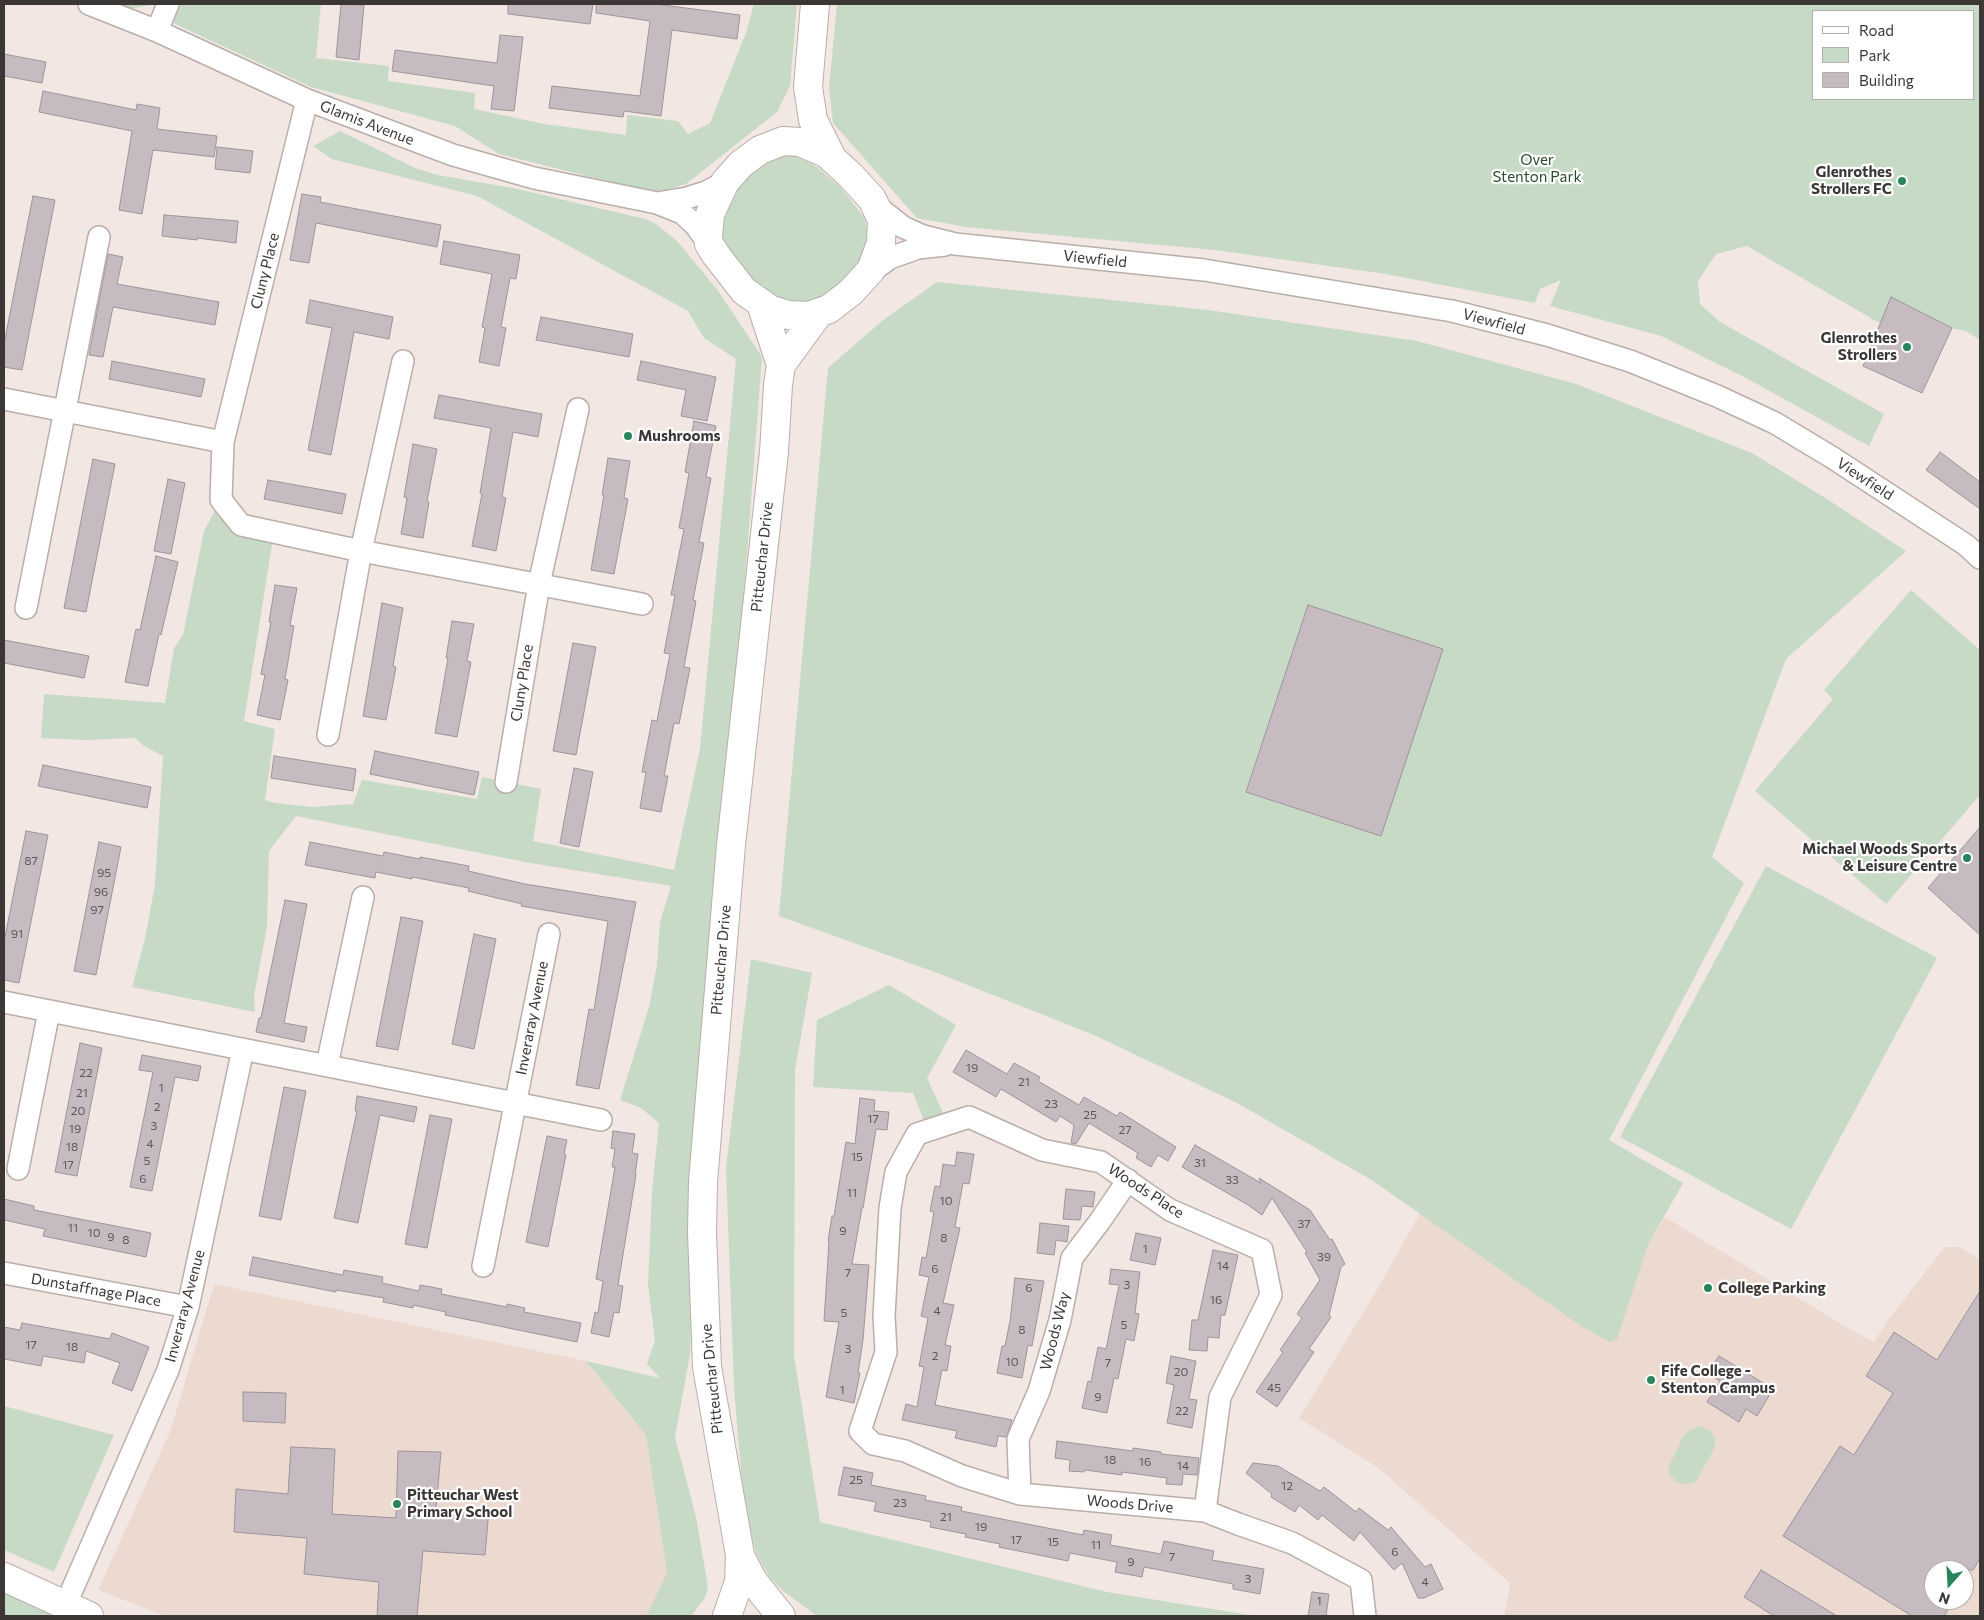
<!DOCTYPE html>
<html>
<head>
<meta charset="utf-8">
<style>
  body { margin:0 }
  #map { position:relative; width:1984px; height:1620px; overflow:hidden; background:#f2e7e2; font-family:Commissioner,sans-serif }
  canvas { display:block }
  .frame { position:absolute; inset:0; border:5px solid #3b3735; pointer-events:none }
  .legend { position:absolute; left:1812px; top:10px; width:162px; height:90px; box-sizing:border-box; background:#fff; border:1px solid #b1afae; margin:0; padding:6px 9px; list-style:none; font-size:15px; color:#3b3735 }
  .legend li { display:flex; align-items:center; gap:10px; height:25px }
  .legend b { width:25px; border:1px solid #b1afae }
  .north { position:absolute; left:1924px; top:1560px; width:50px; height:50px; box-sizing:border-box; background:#fff; border:1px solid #b1afae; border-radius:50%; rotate:199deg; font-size:14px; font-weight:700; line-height:20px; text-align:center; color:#3b3735 }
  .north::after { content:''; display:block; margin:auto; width:18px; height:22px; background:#28855c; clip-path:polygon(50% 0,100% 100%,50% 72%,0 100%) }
</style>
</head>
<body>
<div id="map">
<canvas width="1984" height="1620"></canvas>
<div class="frame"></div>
<ul class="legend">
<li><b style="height:6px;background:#fff"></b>Road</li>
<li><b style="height:14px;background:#c6dac6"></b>Park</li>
<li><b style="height:14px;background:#c6bbc1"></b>Building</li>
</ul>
<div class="north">N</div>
</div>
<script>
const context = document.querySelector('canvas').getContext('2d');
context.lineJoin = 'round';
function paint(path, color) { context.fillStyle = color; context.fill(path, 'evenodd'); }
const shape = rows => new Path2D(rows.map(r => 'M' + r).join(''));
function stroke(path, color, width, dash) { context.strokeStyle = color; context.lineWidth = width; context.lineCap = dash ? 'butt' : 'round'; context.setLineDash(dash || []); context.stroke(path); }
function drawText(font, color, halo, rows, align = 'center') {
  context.font = font + ' Commissioner,sans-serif'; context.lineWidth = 4.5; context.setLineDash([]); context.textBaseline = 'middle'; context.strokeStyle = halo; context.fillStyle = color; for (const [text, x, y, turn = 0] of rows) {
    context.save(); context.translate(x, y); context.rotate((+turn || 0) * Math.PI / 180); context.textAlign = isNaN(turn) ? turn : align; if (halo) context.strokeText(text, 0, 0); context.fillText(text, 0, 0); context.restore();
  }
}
const built = shape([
  [1420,1213,1616,1339,1648,1245,1665,1217,1851,1330,1874,1342,1888,1320,1945,1247,1960,1247,1980,1260,1980,1616,1504,1616,1510,1583,1377,1467,1299,1418,1374,1295],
  [1934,1570,1964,1570,1964,1600,1934,1600],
  [214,1284,586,1361,646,1435,667,1573,646,1616,165,1616,98,1590,170,1432]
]);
const green = shape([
  [116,4,155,4,129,9],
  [180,4,321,4,316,58,389,66,388,81,475,93,474,109,544,124,626,135,627,115,678,121,688,134,710,123,746,33,754,4,797,4,790,86,777,112,686,184,655,193,499,154,455,126,311,87,173,23],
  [837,4,1980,4,1980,340,1966,331,1952,328,1881,324,1747,246,1716,254,1698,281,1700,304,1720,322,1884,414,1869,446,1750,380,1661,336,1550,306,1561,280,1540,289,1535,303,1386,274,1215,250,966,227,917,218,833,123,829,88],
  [1813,11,1973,11,1973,99,1813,99],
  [340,131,415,168,437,175,513,188,645,219,656,224,677,241,719,292,762,357,693,1262,690,1354,675,1437,696,1517,708,1587,705,1598,691,1616,646,1616,667,1573,646,1435,586,1361,660,1378,647,1364,655,1340,648,1285,652,1191,659,1123,641,1108,620,1100,649,1007,657,965,660,922,671,886,525,862,296,816,269,851,267,927,254,996,255,1012,132,987,145,939,155,884,163,756,144,746,135,738,85,740,41,738,44,694,165,703,174,648,183,635,204,531,221,500,274,532,244,721,275,729,265,800,275,803,312,807,353,804,362,780,477,799,482,777,541,789,533,841,674,870,700,749,736,359,704,338,688,311,477,196,332,159,313,146],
  [790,151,817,167,841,188,864,217,867,229,867,243,863,259,851,273,826,294,804,305,779,303,762,293,735,262,723,241,722,219,737,186,761,165],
  [937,282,1208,310,1417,341,1576,384,1752,453,1830,501,1906,551,1786,659,1712,857,1744,883,1609,1140,1683,1183,1648,1245,1617,1339,1610,1342,1581,1326,1370,1179,1237,1103,1094,1035,940,974,779,916,828,368,882,321],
  [1911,590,1980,650,1980,795,1886,904,1755,791,1833,699,1824,690],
  [1766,866,1937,958,1791,1229,1620,1137],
  [751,959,812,973,795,1070,794,1355,820,1522,1107,1592,1256,1616,817,1616,783,1591,770,1578,756,1553,744,1506,734,1388,726,1168],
  [889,985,956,1025,927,1078,948,1124,928,1131,913,1093,813,1087,817,1020],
  [4,1406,114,1435,54,1572,4,1550],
  [1700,1426,1710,1430,1715,1438,1715,1447,1696,1482,1687,1484,1678,1483,1670,1475,1668,1468,1683,1437,1690,1430],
  [4,1591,59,1616,4,1616]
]);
const building = shape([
  [341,4,364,5,359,60,336,57,341,4],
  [508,4,593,4,590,24,508,14,508,4],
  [596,4,655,4,740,15,737,39,672,30,661,116,624,111,623,117,549,108,552,86,640,96,650,21,596,13,596,4],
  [500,35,523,37,514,111,491,109,494,86,392,71,395,50,497,63,500,35],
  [4,54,46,62,42,83,4,76,4,54],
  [43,91,136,110,137,104,160,108,157,129,217,136,214,157,153,150,142,214,119,210,132,131,39,112,43,91],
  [217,147,253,151,250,173,215,169,217,147],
  [302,194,321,197,320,202,441,225,437,247,316,223,309,263,290,260,302,194],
  [33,196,55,200,22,370,4,367,4,344,33,196],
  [164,215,238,221,236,243,197,238,197,240,162,236,164,215],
  [444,241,520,255,516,279,510,278,501,327,506,328,499,366,479,362,485,328,482,327,492,274,440,264,444,241],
  [108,254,123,257,117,284,219,302,215,325,113,307,103,357,89,355,108,254],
  [1891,297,1952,328,1922,393,1863,366,1891,297],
  [310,300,393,317,389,339,354,332,331,455,308,450,332,328,306,323,310,300],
  [541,317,633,334,629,357,536,340,541,317],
  [112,361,205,379,201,397,109,379,112,361],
  [641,361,716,377,707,421,681,416,686,390,637,380,641,361],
  [439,395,542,414,538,437,513,432,502,497,506,498,496,551,472,546,482,494,480,493,491,428,434,418,439,395],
  [694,421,716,426,706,477,711,478,699,542,704,543,693,600,696,601,684,667,690,668,679,724,674,723,664,776,668,776,661,812,640,808,646,772,642,772,652,720,657,721,670,654,664,653,675,595,671,595,684,529,679,528,689,473,685,472,694,421],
  [413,444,437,449,427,501,429,502,423,538,401,534,407,498,404,497,413,444],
  [1940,452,1980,482,1980,509,1926,470,1940,452],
  [608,458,630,461,624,498,628,499,614,574,591,570,604,495,602,495,608,458],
  [93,459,115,464,86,612,64,608,93,459],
  [168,479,185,483,171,554,154,551,168,479],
  [268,480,346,494,342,514,264,499,268,480],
  [156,556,178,562,161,635,159,634,148,686,125,682,136,629,140,630,156,556],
  [275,585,297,588,290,625,294,626,285,679,288,680,280,720,257,715,265,675,261,674,271,622,269,622,275,585],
  [382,603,403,608,393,666,396,667,386,720,363,716,382,603],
  [1308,605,1443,649,1381,836,1246,792,1308,605],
  [452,621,474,624,467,661,471,662,457,737,435,733,448,658,446,658,452,621],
  [4,640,89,656,84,678,4,663,4,640],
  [573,643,596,647,576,755,553,751,573,643],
  [375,751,479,772,474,795,370,774,375,751],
  [274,756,356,769,353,791,271,778,274,756],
  [43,765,151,787,147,808,38,786,43,765],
  [574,768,593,772,579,847,560,843,574,768],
  [1980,827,1980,935,1928,888,1980,827],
  [26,831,48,835,19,983,4,980,4,942,26,831],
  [99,842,121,847,96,975,74,971,99,842],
  [310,842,383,856,384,852,420,859,420,857,469,866,468,871,525,884,636,902,599,1089,576,1085,589,1009,594,1010,608,921,521,906,522,904,468,891,469,888,412,877,412,879,376,872,375,878,305,865,310,842],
  [285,900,307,904,284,1023,307,1027,304,1042,256,1032,259,1018,261,1018,285,900],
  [401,917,423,921,398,1050,376,1046,401,917],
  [474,934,496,939,474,1049,452,1044,474,934],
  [80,1043,102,1048,77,1176,55,1172,80,1043],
  [966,1050,1007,1074,1014,1063,1040,1077,1038,1081,1079,1105,1084,1097,1117,1116,1120,1112,1176,1147,1168,1161,1158,1155,1151,1167,1136,1158,1138,1153,1089,1123,1076,1144,1071,1143,1074,1125,1060,1116,1056,1122,1001,1089,996,1097,953,1072,966,1050],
  [142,1055,201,1066,198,1081,175,1077,152,1191,130,1187,153,1072,139,1070,142,1055],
  [284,1087,306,1091,281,1220,259,1216,284,1087],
  [357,1096,417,1107,414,1122,380,1115,358,1223,334,1218,357,1111,355,1111,357,1096],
  [860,1098,875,1100,874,1111,889,1112,887,1130,876,1129,863,1208,862,1208,852,1264,869,1265,863,1340,858,1373,860,1373,854,1403,826,1397,839,1322,824,1321,829,1241,828,1241,832,1216,834,1216,846,1142,855,1144,860,1098],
  [430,1115,452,1119,427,1248,405,1244,430,1115],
  [613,1131,635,1134,632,1153,638,1154,635,1175,636,1175,618,1285,623,1286,619,1313,614,1312,609,1337,591,1333,595,1312,598,1313,603,1281,596,1279,615,1167,612,1167,615,1149,611,1148,613,1131],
  [547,1136,567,1140,564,1154,566,1155,548,1247,526,1242,547,1136],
  [1195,1145,1261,1183,1259,1178,1310,1210,1330,1240,1332,1239,1345,1264,1341,1267,1329,1315,1331,1317,1309,1349,1314,1352,1277,1407,1256,1392,1283,1352,1280,1350,1302,1318,1297,1314,1320,1280,1305,1253,1307,1252,1272,1198,1262,1215,1248,1205,1182,1167,1195,1145],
  [957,1152,974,1154,969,1184,963,1183,955,1227,960,1228,943,1303,954,1305,945,1345,951,1346,947,1371,942,1370,935,1405,1012,1420,1006,1437,998,1436,996,1447,955,1438,957,1431,902,1420,906,1404,917,1407,924,1367,919,1366,928,1318,921,1316,929,1277,919,1275,922,1257,926,1258,934,1212,930,1211,935,1186,940,1187,943,1164,955,1166,957,1152],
  [1066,1189,1095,1192,1093,1207,1082,1206,1080,1220,1063,1219,1066,1189],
  [4,1199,34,1206,34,1210,151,1233,146,1257,43,1236,45,1229,4,1220,4,1199],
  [1040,1223,1069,1226,1067,1242,1056,1240,1054,1255,1037,1253,1040,1223],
  [1136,1233,1161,1238,1155,1265,1130,1260,1136,1233],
  [1213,1250,1238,1255,1225,1315,1221,1315,1219,1338,1208,1337,1207,1351,1189,1350,1192,1320,1198,1320,1213,1250],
  [253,1257,343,1275,344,1270,383,1277,382,1283,419,1291,420,1285,442,1289,441,1294,507,1307,507,1304,525,1308,524,1312,581,1323,577,1342,445,1315,446,1312,413,1305,413,1308,383,1302,384,1298,336,1290,336,1292,249,1275,253,1257],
  [1111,1269,1140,1272,1135,1313,1139,1314,1134,1341,1126,1339,1118,1379,1114,1378,1107,1413,1082,1408,1088,1381,1091,1382,1098,1347,1106,1349,1119,1285,1109,1284,1111,1269],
  [1015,1278,1044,1281,1032,1346,1028,1345,1022,1378,997,1373,1002,1346,1005,1346,1010,1321,1015,1278],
  [1980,1291,1980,1558,1973,1570,1934,1570,1934,1600,1954,1600,1944,1616,1912,1616,1783,1536,1840,1446,1854,1455,1893,1393,1866,1376,1894,1332,1937,1360,1980,1291],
  [22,1323,110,1339,112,1333,149,1347,132,1391,112,1383,120,1363,86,1351,84,1363,43,1356,41,1366,4,1359,4,1327,20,1330,22,1323],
  [1171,1356,1196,1361,1189,1399,1197,1400,1192,1428,1167,1423,1174,1385,1166,1383,1171,1356],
  [1719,1356,1773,1389,1757,1416,1746,1409,1739,1422,1707,1402,1720,1381,1708,1374,1719,1356],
  [243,1392,286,1393,285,1423,243,1421,243,1392],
  [1057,1441,1133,1451,1133,1448,1161,1452,1161,1454,1199,1458,1197,1475,1183,1474,1182,1485,1166,1484,1167,1478,1122,1472,1122,1475,1085,1470,1084,1472,1069,1471,1070,1460,1055,1458,1057,1441],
  [291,1447,335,1449,332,1514,396,1518,398,1451,441,1452,436,1508,489,1509,485,1555,423,1551,417,1616,377,1616,379,1582,304,1574,307,1538,234,1532,236,1489,288,1494,291,1447],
  [1253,1463,1278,1466,1320,1491,1324,1487,1356,1512,1359,1508,1388,1530,1391,1527,1425,1567,1431,1564,1443,1589,1424,1598,1418,1598,1402,1563,1394,1570,1360,1532,1354,1541,1322,1515,1318,1520,1299,1505,1295,1512,1271,1497,1272,1494,1246,1473,1253,1463],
  [844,1467,873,1473,871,1485,926,1496,925,1500,962,1507,961,1511,1083,1535,1084,1530,1112,1535,1110,1545,1161,1554,1164,1541,1214,1551,1212,1560,1264,1569,1260,1594,1233,1589,1233,1584,1144,1567,1142,1577,1115,1572,1117,1562,1070,1553,1068,1561,999,1547,1000,1544,965,1537,966,1534,930,1527,931,1522,874,1511,876,1502,838,1495,844,1467],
  [1761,1570,1837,1616,1774,1616,1744,1597,1761,1570],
  [1312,1592,1329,1594,1326,1616,1308,1616,1312,1592]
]);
const minor = shape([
  [89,4,157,31,307,100,453,155,534,178,657,203,682,213,695,225,709,244],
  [157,31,168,4],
  [307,100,223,442,221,500,241,525,361,551,642,604],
  [657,203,687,198,706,192,725,182],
  [874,204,903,227,923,236,955,244,1204,270,1452,311,1547,335,1630,361,1717,396,1775,423,1833,458,1966,545,1980,558],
  [868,274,890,258,918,248,945,245],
  [4,399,223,442],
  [26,608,99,237],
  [328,735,361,551,403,361],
  [506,782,539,584,578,409],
  [4,1002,601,1120],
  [327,1065,363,897],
  [18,1169,49,1011],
  [483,1266,549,934],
  [4,1273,188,1307],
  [1020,1494,1018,1439,1039,1391,1060,1320,1072,1258,1100,1221,1128,1180],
  [1205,1511,1220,1397,1271,1295,1262,1250,1170,1210,1101,1162,1042,1150,969,1117,917,1134,896,1172,890,1208,884,1316,886,1352,860,1431,873,1444,905,1451,962,1476,1020,1494,1205,1511,1238,1524,1292,1543,1361,1580,1365,1616],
  [65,1606,168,1370,188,1307,243,1049]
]);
const tertiary = shape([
  [815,4,808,87,813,120,832,158],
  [783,141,800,142,826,153,851,176,872,199,882,220,881,243,871,270,851,292,829,309,809,316,788,315,771,310,744,291,716,255,709,244,708,237,710,214,725,182,741,164,760,150,783,141],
  [761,304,781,365],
  [740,1556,753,1581,781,1616],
  [4,1577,89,1616],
  [727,1616,739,1582,740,1555,707,1367,702,1232,703,1182,731,845,774,452,778,385,781,365,819,313]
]);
const markers = [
  [1902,181,5,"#28855c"],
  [1907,347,5,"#28855c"],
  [628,436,5,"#28855c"],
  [1967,858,5,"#28855c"],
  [1708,1288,5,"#28855c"],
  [1651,1380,5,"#28855c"],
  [397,1504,5,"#28855c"]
];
const numberNames = [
  ["87",31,861],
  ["95",104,873],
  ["96",101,892],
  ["97",97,910],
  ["91",17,934],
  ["19",972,1068],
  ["22",86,1073],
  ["21",1024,1082],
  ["1",161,1088],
  ["21",82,1093],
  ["23",1051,1104],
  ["2",157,1107],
  ["20",78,1111],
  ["25",1090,1115],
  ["17",873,1119],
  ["3",154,1126],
  ["19",75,1129],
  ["27",1125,1130],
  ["4",150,1144],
  ["18",72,1147],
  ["15",857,1157],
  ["5",147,1161],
  ["31",1200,1163],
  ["17",68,1165],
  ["6",143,1179],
  ["33",1232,1180],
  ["11",852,1193],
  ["10",946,1201],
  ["37",1304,1224],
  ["11",73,1228],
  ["9",843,1231],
  ["10",94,1233],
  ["9",111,1237],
  ["8",944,1238],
  ["8",126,1240],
  ["1",1145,1249],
  ["39",1324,1257],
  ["14",1223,1266],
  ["6",935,1269],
  ["7",848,1273],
  ["3",1127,1285],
  ["6",1029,1288],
  ["16",1216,1300],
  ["4",937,1311],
  ["5",844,1313],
  ["5",1124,1325],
  ["8",1022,1330],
  ["17",31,1345],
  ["18",72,1347],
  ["3",848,1349],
  ["2",935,1356],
  ["10",1012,1362],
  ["7",1108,1363],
  ["20",1181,1372],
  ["45",1274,1388],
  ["1",842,1390],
  ["9",1098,1397],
  ["22",1182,1411],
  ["18",1110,1460],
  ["16",1145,1462],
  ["14",1183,1466],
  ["25",856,1480],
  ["12",1287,1486],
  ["23",900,1503],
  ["21",946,1517],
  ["19",981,1527],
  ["17",1016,1540],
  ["15",1053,1542],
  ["11",1096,1545],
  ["6",1395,1552],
  ["7",1172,1557],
  ["9",1131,1562],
  ["3",1248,1579],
  ["4",1425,1582],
  ["1",1319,1601]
];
const streetNames = [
  ["Glamis Avenue",367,123,21],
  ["Viewfield",1095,259,6],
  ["Cluny Place",265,271,-76],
  ["Viewfield",1494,322,15],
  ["Viewfield",1865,479,33],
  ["Pitteuchar Drive",762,557,-84],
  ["Cluny Place",522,683,-81],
  ["Pitteuchar Drive",721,960,-85],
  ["Inveraray Avenue",532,1018,-79],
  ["Woods Place",1146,1191,33],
  ["Dunstaffnage Place",96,1290,10],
  ["Inveraray Avenue",185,1306,-75],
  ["Woods Way",1055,1331,-76],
  ["Pitteuchar Drive",712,1379,-96],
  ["Woods Drive",1130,1504,5]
];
const parkNames = [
  ["Over",1537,160],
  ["Stenton Park",1537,177]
];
const poiNames = [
  ["Glenrothes",1892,172,"right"],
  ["Strollers FC",1892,189,"right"],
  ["Glenrothes",1897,338,"right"],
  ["Strollers",1897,355,"right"],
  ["Mushrooms",638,436],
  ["Michael Woods Sports",1957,849,"right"],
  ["& Leisure Centre",1957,866,"right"],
  ["College Parking",1718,1288],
  ["Fife College -",1661,1371],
  ["Stenton Campus",1661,1388],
  ["Pitteuchar West",407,1495],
  ["Primary School",407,1512]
];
paint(built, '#ecdad0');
paint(green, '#c6dac6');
paint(building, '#c6bbc1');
stroke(building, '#9e949a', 1);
stroke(minor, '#b9aea9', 24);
stroke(tertiary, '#b9aea9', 30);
stroke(minor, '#fff', 21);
stroke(tertiary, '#fff', 28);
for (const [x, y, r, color] of markers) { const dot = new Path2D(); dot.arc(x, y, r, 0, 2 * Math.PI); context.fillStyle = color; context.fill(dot); stroke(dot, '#fff', 2); }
drawText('12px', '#5e5858', null, numberNames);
drawText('15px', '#3b3735', '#fff', streetNames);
drawText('15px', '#274d2a', '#fff', parkNames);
drawText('bold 15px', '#3b3735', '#fff', poiNames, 'left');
</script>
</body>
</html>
